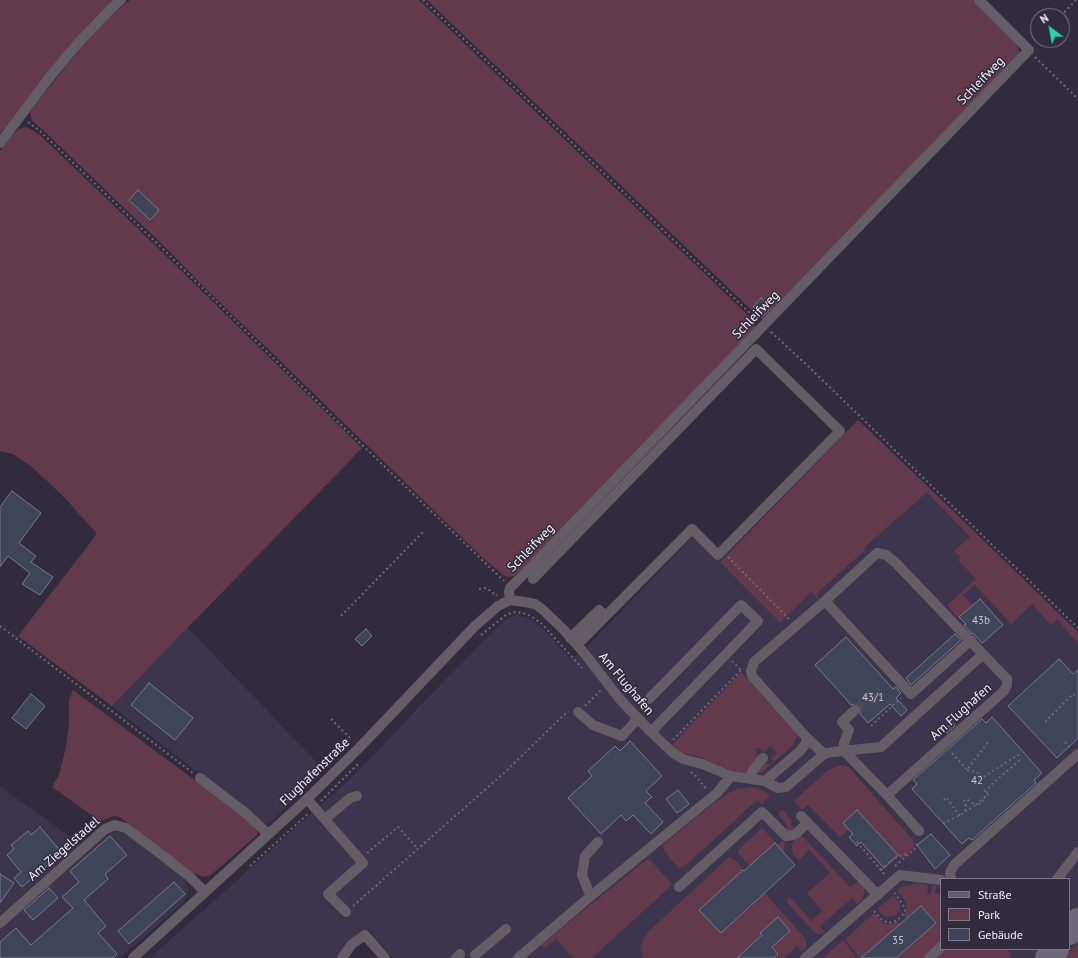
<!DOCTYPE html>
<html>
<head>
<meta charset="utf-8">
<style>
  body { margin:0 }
  #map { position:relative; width:1078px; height:958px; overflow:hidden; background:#322b3e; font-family:"PT Sans",sans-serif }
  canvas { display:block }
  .legend { position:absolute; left:940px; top:878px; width:130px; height:72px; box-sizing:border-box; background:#322b3e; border:1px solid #7f798a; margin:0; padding:5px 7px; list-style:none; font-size:12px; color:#f3effc }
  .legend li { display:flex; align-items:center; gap:8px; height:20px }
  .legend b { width:20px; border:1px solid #7f798a }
  .north { position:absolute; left:1030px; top:8px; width:40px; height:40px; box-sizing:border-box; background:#322b3e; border:1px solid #7f798a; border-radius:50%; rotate:328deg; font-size:11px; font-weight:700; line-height:16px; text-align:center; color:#f3effc }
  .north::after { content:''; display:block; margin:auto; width:14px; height:18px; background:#2dd5ab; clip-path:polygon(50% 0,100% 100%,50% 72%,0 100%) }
</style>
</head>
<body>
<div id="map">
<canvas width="1078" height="958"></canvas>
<ul class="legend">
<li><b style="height:5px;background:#655d65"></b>Straße</li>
<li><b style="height:11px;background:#633a4c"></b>Park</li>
<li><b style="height:11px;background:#3f4458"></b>Gebäude</li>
</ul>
<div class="north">N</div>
</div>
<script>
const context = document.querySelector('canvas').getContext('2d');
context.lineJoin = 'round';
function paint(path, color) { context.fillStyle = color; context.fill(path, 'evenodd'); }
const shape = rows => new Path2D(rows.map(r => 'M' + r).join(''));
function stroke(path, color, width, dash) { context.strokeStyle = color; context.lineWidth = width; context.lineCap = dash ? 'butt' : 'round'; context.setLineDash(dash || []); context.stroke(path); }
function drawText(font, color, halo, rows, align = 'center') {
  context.font = font + ' "PT Sans",sans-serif'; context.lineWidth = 3; context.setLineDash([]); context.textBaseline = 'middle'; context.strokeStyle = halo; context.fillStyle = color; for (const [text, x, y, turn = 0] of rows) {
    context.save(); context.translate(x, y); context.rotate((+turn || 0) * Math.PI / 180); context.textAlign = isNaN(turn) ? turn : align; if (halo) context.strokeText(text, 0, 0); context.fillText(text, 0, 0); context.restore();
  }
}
const built = shape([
  [921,480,1078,632,1078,958,393,958,366,928,348,942,336,958,150,958,348,781,373,756,417,709,486,638,505,620,511,617,517,615,529,618,541,627,571,659,589,645,694,535,780,623],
  [941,879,1069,879,1069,949,941,949],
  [188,628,323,769,270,823,267,824,263,823,112,706],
  [0,786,80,844,0,916],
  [114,829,124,832,185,879,188,886,188,894,183,903,120,958,0,958,0,929,106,834]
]);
const green = shape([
  [0,0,114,0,88,25,69,47,0,134],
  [130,0,419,0,751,318,755,323,755,328,521,570,514,576,508,577,503,575,483,558,204,287,166,248,43,130,32,121,30,112,66,66,86,42,109,18],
  [427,0,974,0,1011,37,1017,45,1019,51,1019,55,764,319,761,319],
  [26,127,32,130,41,136,158,248,362,448,112,706,18,636,97,534,65,498,32,467,13,454,0,451,0,151,14,133,19,129],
  [858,420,921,480,1078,632,1078,643,1057,619,1051,625,1032,604,1011,624,975,585,963,595,973,605,958,618,947,605,976,579,958,560,960,557,954,551,970,537,927,492,864,548,865,550,816,594,820,599,819,600,811,592,780,623,720,562],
  [741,672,798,735,793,745,766,769,760,773,755,774,762,764,770,764,773,761,771,758,777,753,771,746,763,752,759,747,755,749,758,756,748,773,745,773,730,770,694,755,683,753,675,749,672,745],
  [73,690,250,821,257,831,257,835,218,869,210,875,204,877,193,873,120,817,114,816,100,821,52,787,59,775,66,747,69,722,69,700],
  [840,765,848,767,852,771,912,839,915,848,904,857,901,859,857,810,843,823,849,829,840,837,808,805,802,810,794,801,828,770],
  [750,787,756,788,766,792,770,795,762,804,757,800,685,866,679,868,677,866,665,852,663,846,664,844,714,803,729,793,737,789],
  [782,810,784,811,792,822,790,824,794,828,790,831,788,831,785,829,788,826,778,814],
  [762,828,778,845,784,840,785,842,784,851,783,852,775,843,750,866,738,853,738,851,739,849],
  [802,836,850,887,858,881,864,887,864,892,862,900,857,904,852,898,820,926,825,932,821,934,817,934,813,931,786,901,790,897,811,921,822,911,807,893,830,873,809,850,799,860,793,854,792,848,792,844,794,840],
  [729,857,735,860,743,870,700,910,721,933,765,893,804,937,806,942,806,947,802,952,797,946,784,958,644,958,642,956,641,946,643,939,648,932],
  [647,859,651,861,670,882,672,885,592,958,573,958,556,939,544,948,541,945],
  [915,883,928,885,927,893,931,894,932,886,936,886,935,893,940,894,941,890,941,944,925,958,896,958,936,923,921,906,906,918,904,915,906,912,907,905,905,900,897,891,901,887,914,884],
  [893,896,900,903,900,911,895,916,887,917,883,915,879,911,878,908],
  [874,913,881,921,886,924,891,924,898,922,900,924,860,958,845,939],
  [843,940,857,958,823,958],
  [1078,942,1078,958,1065,958],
  [944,949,1007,949,1012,958,934,958]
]);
const taxiway = shape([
  [1069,932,1078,921],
  [1048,958,1056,949]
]);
const building = shape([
  [138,190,159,210,150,220,129,200,138,190],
  [761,298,771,308,763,316,753,307,761,298],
  [12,491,41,513,19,543,36,556,31,562,53,577,40,595,22,584,30,573,8,556,0,567,0,507,12,491],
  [980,599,1003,625,982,643,973,633,972,634,964,625,966,624,959,617,980,599],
  [366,629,372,636,362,646,355,639,366,629],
  [955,634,961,640,911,685,906,678,955,634],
  [846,637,893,689,896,687,901,693,896,698,907,710,901,716,890,704,868,723,860,714,861,709,859,705,857,704,851,705,838,690,815,665,846,637],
  [1059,659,1073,674,1078,670,1078,738,1057,758,1008,706,1059,659],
  [149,683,193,718,175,740,131,705,149,683],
  [31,694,45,706,26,729,12,718,31,694],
  [992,717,1042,773,1034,780,1036,783,972,840,969,838,962,844,912,789,917,784,913,780,982,719,986,723,992,717],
  [953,723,955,726,947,733,944,730,953,723],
  [630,741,662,776,646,791,652,797,645,803,663,822,651,834,633,815,626,821,621,815,601,834,568,798,592,776,588,771,615,746,620,751,630,741],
  [678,790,689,804,677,813,666,799,678,790],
  [857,810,898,855,884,868,861,842,857,846,849,837,853,834,843,823,857,810],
  [40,827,62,853,22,887,14,878,21,872,7,855,14,849,11,845,28,831,31,835,40,827],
  [931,834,950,855,935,869,917,845,931,834],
  [110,836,127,855,105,874,108,879,84,900,106,926,98,933,117,954,112,958,0,958,0,942,16,928,31,945,73,908,62,897,79,882,70,871,110,836],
  [775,843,795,865,721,933,699,910,743,870,744,871,775,843],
  [0,874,14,883,0,903,0,874],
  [174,882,185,894,129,944,118,931,174,882],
  [49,888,58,898,33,920,24,910,49,888],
  [921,906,936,923,896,958,861,958,921,906],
  [778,917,790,931,772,947,778,954,774,958,737,958,762,935,760,933,778,917]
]);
const minorTunnel = shape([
  [855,710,879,689]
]);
const path = shape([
  [423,0,757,320],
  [1061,16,1076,0],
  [1035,57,1078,99],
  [28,122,40,131,164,250,334,418,504,581],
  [771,332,809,367,1078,628],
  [728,557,789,619],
  [479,589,485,588,491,591,496,596,497,595],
  [341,616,423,532],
  [0,626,193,773],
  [481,635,506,615,514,612,523,613,531,616,542,624,582,668],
  [732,661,741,670],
  [585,706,602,689],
  [331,719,352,740],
  [1045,722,1073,694,1077,698],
  [871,726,901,698],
  [673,740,741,670],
  [1065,742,1071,748],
  [952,753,967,770,989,741],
  [967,770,978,773,982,778,1018,755,1021,759],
  [691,772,695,775,707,790],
  [944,800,946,797,959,815,961,814],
  [321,801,358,764],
  [965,811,966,806,964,801,966,799,968,800,975,805,988,795,984,790],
  [943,823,961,815,974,806,982,803,990,786,1021,759],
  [857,842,885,875],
  [367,853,398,827,418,849],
  [891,861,898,856,907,854],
  [250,866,308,814],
  [895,866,916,848,917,841],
  [881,870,891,861],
  [353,906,503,774,568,711],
  [874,911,881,919,888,923,896,921,901,917,905,911,903,905,894,892]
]);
const minor = shape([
  [0,143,53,73,80,41,111,9,121,0],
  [533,579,756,349,840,431,718,555,692,529,577,645],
  [510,600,509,592,510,588,523,575,1029,50,979,0],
  [825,601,911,694,971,640],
  [570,638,599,610,606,616],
  [649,699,741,605,758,621,651,732],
  [578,712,593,725,622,736,632,725,638,719],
  [844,751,844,743,849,730,842,722,855,710],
  [824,754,807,738,752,676,751,671,754,662,825,601,877,553,886,555,895,562,1000,672,1007,679,1007,685,1004,691,887,795,844,751],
  [200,778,248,815,268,834],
  [750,779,753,770,763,758],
  [765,781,799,752,805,745,807,738],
  [887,795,919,831],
  [307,799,363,863,328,894,346,912],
  [801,816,878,895],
  [325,819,350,798,357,796],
  [951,879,950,873,954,865,1078,754],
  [1057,879,1078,852],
  [679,887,762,812,786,836,793,835,797,833,807,823],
  [592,895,588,890,582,875,585,856,598,842],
  [0,923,105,829,115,825,126,828,158,852,189,876,205,892],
  [475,955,506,929],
  [133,958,307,799,360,747,475,626,498,606,510,600,525,602,535,604,542,609,564,630,585,654,618,697,629,709,651,732,673,753,683,759,702,764,731,776,765,781,778,788,786,787,824,754,832,752,881,747,983,654],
  [342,958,352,944,365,935,385,958],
  [456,958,460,954],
  [518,958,592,895,717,793,731,776],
  [805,958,900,875,941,880],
  [929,958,941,947]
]);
const numberNames = [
  ["43b",981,621],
  ["43/1",873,698],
  ["42",977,781],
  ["35",898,941]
];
const streetNames = [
  ["Schleifweg",981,81,-46],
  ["Schleifweg",756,315,-46],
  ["Schleifweg",531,548,-46],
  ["Am Flughafen",626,684,50],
  ["Am Flughafen",961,712,-42],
  ["Flughafenstraße",315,772,-44],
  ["Am Ziegelstadel",64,849,-41]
];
paint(built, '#3d344d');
paint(green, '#633a4c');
stroke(taxiway, '#6d6778', 26);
paint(building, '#3f4458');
stroke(building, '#747a90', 1);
stroke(minorTunnel, '#4f485a', 10, [10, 5]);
stroke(path, '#6d6778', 2, [2, 3]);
stroke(minor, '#655d65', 10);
drawText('11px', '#c6c4d3', null, numberNames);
drawText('13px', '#f3effc', '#322b3e', streetNames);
</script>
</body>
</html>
